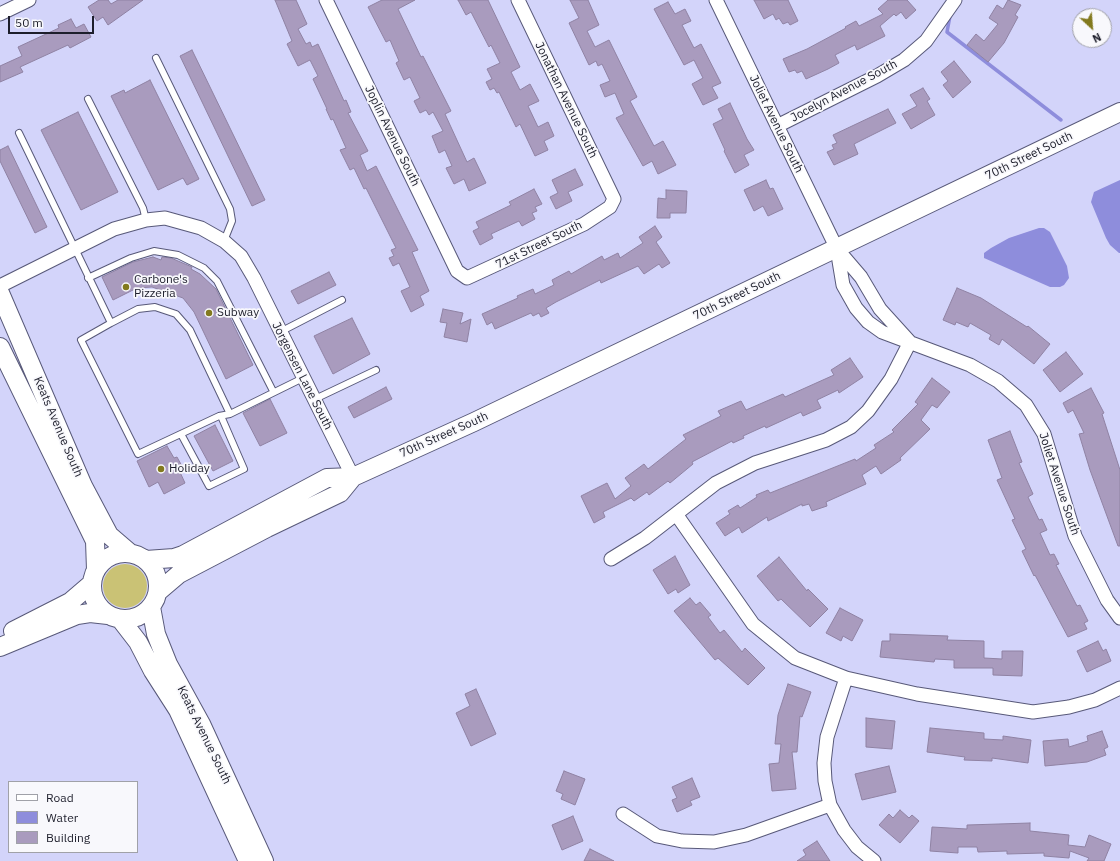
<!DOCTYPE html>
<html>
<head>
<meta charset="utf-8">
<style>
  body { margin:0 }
  #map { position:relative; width:1120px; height:861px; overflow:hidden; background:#d3d4fa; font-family:"IBM Plex Sans",sans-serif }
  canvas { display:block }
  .legend { position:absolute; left:8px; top:781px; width:130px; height:72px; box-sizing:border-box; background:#f8f8fc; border:1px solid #a0a1a8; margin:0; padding:5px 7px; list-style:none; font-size:12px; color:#1d1e2b }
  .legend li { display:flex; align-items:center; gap:8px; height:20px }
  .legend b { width:20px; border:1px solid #a0a1a8 }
  .north { position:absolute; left:1072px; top:8px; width:40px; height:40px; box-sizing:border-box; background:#f8f8fc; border:1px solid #a0a1a8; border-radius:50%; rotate:154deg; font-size:11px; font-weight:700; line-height:16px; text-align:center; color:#1d1e2b }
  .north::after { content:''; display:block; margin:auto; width:14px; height:18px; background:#82791e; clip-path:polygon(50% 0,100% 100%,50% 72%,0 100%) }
  .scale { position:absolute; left:8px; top:16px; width:86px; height:18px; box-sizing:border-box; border:2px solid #1d1e2b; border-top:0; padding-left:5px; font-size:12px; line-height:14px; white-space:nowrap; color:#1d1e2b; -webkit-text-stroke:3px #f8f8fc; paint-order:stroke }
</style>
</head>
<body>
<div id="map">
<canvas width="1120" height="861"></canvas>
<ul class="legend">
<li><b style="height:5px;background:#fff"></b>Road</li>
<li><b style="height:11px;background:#8e8ddc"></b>Water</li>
<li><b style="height:11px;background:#a99bbe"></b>Building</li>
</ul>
<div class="north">N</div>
<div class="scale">50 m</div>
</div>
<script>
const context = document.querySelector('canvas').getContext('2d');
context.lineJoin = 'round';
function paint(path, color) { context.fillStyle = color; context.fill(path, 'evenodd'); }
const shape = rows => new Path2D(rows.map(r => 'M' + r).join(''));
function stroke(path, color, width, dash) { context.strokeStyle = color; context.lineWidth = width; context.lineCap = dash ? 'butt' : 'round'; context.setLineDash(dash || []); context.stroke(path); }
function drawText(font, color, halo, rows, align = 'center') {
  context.font = font + ' "IBM Plex Sans",sans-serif'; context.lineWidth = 3.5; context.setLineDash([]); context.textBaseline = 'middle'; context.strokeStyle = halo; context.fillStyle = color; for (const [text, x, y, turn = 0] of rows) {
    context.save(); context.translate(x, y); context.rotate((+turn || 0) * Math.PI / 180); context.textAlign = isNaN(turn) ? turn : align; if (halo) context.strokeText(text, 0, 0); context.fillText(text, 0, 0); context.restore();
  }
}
const green = shape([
  '103 586a22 22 0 1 1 44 0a22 22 0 1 1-44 0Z'
]);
const water = shape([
  [1120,180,1120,253,1119,253,1110,245,1106,238,1091,202,1094,192],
  [1039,228,1044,228,1050,232,1067,266,1069,278,1064,285,1060,287,1050,287,984,258,984,253,991,248,1009,238]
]);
const stream = shape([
  [950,16,947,32,1061,120]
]);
const building = shape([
  [99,0,108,0,111,4,118,0,143,0,108,25,103,17,97,21,88,7,99,0],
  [275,0,296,0,307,24,298,29,306,44,310,42,312,47,318,44,344,101,346,100,351,112,348,113,368,151,360,155,367,171,376,166,418,250,412,252,429,291,420,296,424,305,411,312,401,291,410,287,399,263,393,266,389,258,394,256,391,250,396,248,366,188,364,189,354,168,350,170,340,150,346,148,333,119,331,120,326,109,327,109,313,79,318,76,310,60,298,66,287,44,292,41,275,0],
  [382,0,415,0,398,9,421,57,423,56,451,111,445,114,467,162,474,158,486,183,469,191,464,179,454,184,446,168,452,166,445,150,439,153,432,136,443,131,433,112,429,115,426,110,420,113,414,101,420,98,410,77,404,80,396,63,399,61,390,40,386,42,368,7,382,0],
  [458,0,488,0,520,67,511,72,520,90,530,84,539,101,528,106,538,127,548,122,554,136,544,141,548,150,535,156,520,124,516,127,499,92,497,93,494,88,490,90,486,82,492,79,487,69,500,63,491,45,489,47,471,12,466,15,458,0],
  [570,0,588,0,599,25,587,31,595,47,609,40,637,97,630,101,654,146,663,141,676,165,658,174,652,161,643,166,616,118,624,114,615,93,605,97,600,85,610,81,602,64,598,66,596,61,589,65,569,23,579,18,570,0],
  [754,0,788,0,798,21,790,25,788,22,783,24,779,18,776,20,773,14,764,19,754,0],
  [888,0,907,0,916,10,906,19,901,12,896,16,894,14,880,26,885,36,857,50,855,45,835,55,839,63,828,69,806,79,802,71,797,73,795,70,789,72,783,59,807,49,846,28,845,27,856,21,859,26,883,14,878,9,888,0],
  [1008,0,1021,5,1015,15,1018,17,1004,43,988,62,967,45,976,34,984,41,998,24,989,18,997,5,1003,9,1008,0],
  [668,2,675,14,685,9,691,21,682,25,694,48,701,44,721,83,712,87,718,98,703,105,692,84,703,78,694,60,684,65,654,9,668,2],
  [71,19,76,28,84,24,91,37,70,48,68,45,20,67,23,72,0,82,0,66,22,56,18,47,59,28,58,25,71,19],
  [192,50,265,200,252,206,180,56,192,50],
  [954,61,971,82,953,98,943,85,948,81,941,72,954,61],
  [150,80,199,179,187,185,183,178,158,190,111,96,124,90,125,93,150,80],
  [923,88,930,99,927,101,935,115,911,129,902,114,917,106,910,95,923,88],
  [730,103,747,139,754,150,744,155,749,165,735,173,724,151,725,150,713,124,723,119,718,109,730,103],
  [888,109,896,123,854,144,858,154,834,165,827,152,834,149,832,145,837,143,833,135,888,109],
  [78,112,118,192,81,210,41,130,78,112],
  [8,146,47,227,35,233,0,161,0,150,8,146],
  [575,169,583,185,568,192,572,201,556,209,550,197,558,193,552,180,575,169],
  [766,180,770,189,773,188,783,209,768,216,763,206,754,211,744,190,766,180],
  [534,189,542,204,535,207,537,211,532,213,535,219,522,226,519,221,491,234,493,238,480,245,473,231,479,228,476,222,511,205,509,202,534,189],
  [666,190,687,191,686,213,670,213,670,218,657,218,658,198,666,199,666,190],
  [655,226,662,237,656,242,670,263,662,268,659,264,644,274,638,266,601,283,600,280,556,302,546,308,549,313,541,317,539,313,533,316,531,313,495,329,492,322,487,325,482,314,518,298,517,296,533,289,535,294,554,285,552,280,569,271,571,274,602,256,604,260,618,253,620,258,643,243,639,237,655,226],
  [153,257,161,260,162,257,171,258,192,267,191,269,200,274,216,289,253,365,226,379,194,312,183,298,152,287,137,288,113,300,102,277,133,262,153,257],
  [329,272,336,285,298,304,291,291,329,272],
  [957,288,981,298,1027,327,1028,326,1050,344,1034,364,1002,339,999,345,989,339,991,335,970,323,968,327,956,322,955,325,943,320,957,288],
  [443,309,463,313,460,324,471,319,467,342,444,337,447,323,440,322,443,309],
  [352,318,370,354,333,374,314,336,352,318],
  [1066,352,1083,374,1060,392,1043,370,1066,352],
  [850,358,863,377,839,393,838,390,817,400,821,408,803,416,801,412,766,428,765,426,743,436,744,438,733,443,732,441,692,462,693,464,670,483,668,481,649,495,647,492,634,501,631,498,603,512,605,517,594,523,581,496,607,483,615,499,631,486,625,478,644,464,648,469,686,439,683,435,721,416,718,411,741,401,746,410,783,394,785,397,834,375,831,370,850,358],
  [932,378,950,392,937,408,932,405,921,420,930,429,900,458,901,460,881,474,876,466,862,475,866,484,826,502,827,506,812,511,809,504,802,506,802,504,768,521,767,517,742,533,739,527,725,536,716,523,730,514,728,511,738,505,740,508,757,497,756,495,768,490,770,493,855,459,856,461,876,448,874,445,894,432,892,430,918,404,915,402,932,378],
  [386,387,392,399,354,418,348,407,386,387],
  [1091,388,1104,413,1102,414,1120,470,1120,546,1118,546,1090,470,1079,434,1084,433,1073,410,1068,413,1063,403,1091,388],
  [270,399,287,433,260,446,243,413,270,399],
  [215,425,233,461,213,471,194,436,215,425],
  [1010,431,1022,462,1019,463,1033,494,1028,497,1039,520,1042,519,1047,530,1040,533,1050,555,1054,554,1059,564,1056,565,1077,606,1080,605,1088,621,1084,623,1087,629,1068,637,1035,575,1034,576,1022,551,1026,549,1012,520,1015,519,997,480,1002,478,988,440,1010,431],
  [167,446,174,458,177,457,183,468,179,470,185,483,164,494,158,482,149,487,137,461,167,446],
  [675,556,690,585,678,593,676,589,668,594,653,570,675,556],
  [779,557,807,591,808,589,828,609,810,627,781,599,778,601,757,576,779,557],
  [690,598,696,605,700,602,711,615,708,617,720,633,724,630,742,652,745,648,765,668,748,685,718,658,715,660,674,611,690,598],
  [840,608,863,620,852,641,843,636,841,641,826,633,840,608],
  [890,634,948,636,947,640,984,641,984,658,1002,659,1002,651,1023,651,1022,676,993,675,993,668,954,668,954,660,935,659,934,662,880,657,882,641,890,641,890,634],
  [1098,641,1103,651,1106,649,1111,661,1087,672,1077,651,1098,641],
  [788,684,811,692,802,717,800,716,797,752,792,752,796,789,772,791,769,764,779,763,781,744,775,744,778,715,788,684],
  [476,689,496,734,471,746,456,713,470,706,465,694,476,689],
  [866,718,895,721,892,749,866,747,866,718],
  [930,728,984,733,984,739,1003,740,1003,736,1031,740,1028,763,992,758,992,761,964,760,965,757,927,752,930,728],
  [1102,731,1108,747,1104,749,1106,755,1087,762,1045,766,1043,741,1068,739,1069,747,1088,741,1087,736,1102,731],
  [889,766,896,792,862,800,855,774,889,766],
  [564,771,585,779,575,805,561,799,563,794,556,791,564,771],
  [692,778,700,797,690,801,692,805,677,812,672,800,677,798,672,787,692,778],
  [900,810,909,818,912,815,919,821,900,843,879,825,889,814,893,818,900,810],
  [573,816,583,841,562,850,552,825,573,816],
  [1030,823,1030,831,1069,835,1068,845,1085,847,1089,835,1111,844,1104,861,1087,861,1089,858,1070,851,1069,858,1044,856,1044,853,1007,854,1007,851,978,852,977,847,958,847,958,853,930,851,932,827,967,829,967,825,1030,823],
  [817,841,830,861,797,861,806,855,803,850,817,841],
  [590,849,614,861,584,861,590,849]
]);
const lane = shape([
  [156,58,230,209,232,221,224,241],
  [88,99,143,208,146,220],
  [19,133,111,323,138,309,155,307,176,314,190,330,230,414,303,378],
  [88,278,131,258,154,251,178,255,204,268,217,281,273,391],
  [111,323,81,340,138,454,219,416,230,414],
  [280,332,342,300],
  [315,399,376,370],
  [181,434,209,486,244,469,221,416]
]);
const street = shape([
  [326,0,457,271,467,278,584,224,610,207,614,199,518,0],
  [716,0,837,249,861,277,880,309,909,341],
  [0,14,29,0],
  [777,126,877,76,904,60,926,41,955,0],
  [837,249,843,285,856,308,868,322,882,332,970,365,998,381,1026,405,1044,434,1075,536,1107,600,1120,618],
  [0,286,114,229,146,220,165,218,201,228,224,241,241,256,254,278,353,477],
  [676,514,753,624,795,658,846,678,917,694,1033,712,1069,707,1095,700,1120,688],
  [611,559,645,538,716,483,755,463,826,440,851,427,868,411,891,379,910,342],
  [846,678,827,737,824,763,825,781,830,805,844,830,857,847,874,861],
  [623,814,657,836,682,841,714,842,746,835,830,805]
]);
const secondary = shape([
  [0,293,83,486,109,535,130,553],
  [0,347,95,541,96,570],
  '92 586a33 33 0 1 1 66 0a33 33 0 1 1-66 0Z',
  [146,560,174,558,183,555,327,478,353,477,474,422,1120,112],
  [159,591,179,574,267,528,340,493,353,477],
  [151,607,156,634,168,664,201,724,264,861],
  [121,620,138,642,153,671,178,710,248,861],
  [13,631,70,602,91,584],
  [0,647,77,615,90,613,108,615]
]);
const markers = [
  [126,287,4,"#82791e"],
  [209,313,4,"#82791e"],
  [161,469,4,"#82791e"]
];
const streetNames = [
  ["Jocelyn Avenue South",844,91,-28],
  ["Jonathan Avenue South",566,100,64],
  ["Joliet Avenue South",776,124,64],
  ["Joplin Avenue South",392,136,64],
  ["70th Street South",1029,156,-26],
  ["71st Street South",539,245,-26],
  ["70th Street South",737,296,-26],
  ["Jorgensen Lane South",302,376,63],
  ["Keats Avenue South",58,427,67],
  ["70th Street South",444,435,-24],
  ["Joliet Avenue South",1059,484,72],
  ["Keats Avenue South",204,735,64]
];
const poiNames = [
  ["Carbone's",134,280],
  ["Pizzeria",134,294],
  ["Subway",217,313],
  ["Holiday",169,469]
];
paint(green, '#cac275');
paint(water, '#8e8ddc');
stroke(stream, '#8e8ddc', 3.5);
paint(building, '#a99bbe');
stroke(building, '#8f82a3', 1);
stroke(lane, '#585979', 8);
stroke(street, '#585979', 15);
stroke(secondary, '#585979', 20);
stroke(lane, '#fff', 6);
stroke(street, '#fff', 13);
stroke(secondary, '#fff', 18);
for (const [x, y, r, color] of markers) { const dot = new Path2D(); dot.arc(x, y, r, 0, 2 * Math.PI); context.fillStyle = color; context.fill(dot); stroke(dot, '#f8f8fc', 1.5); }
drawText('12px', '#1d1e2b', '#f8f8fc', streetNames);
drawText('12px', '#1d1e2b', '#f8f8fc', poiNames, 'left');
</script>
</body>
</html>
